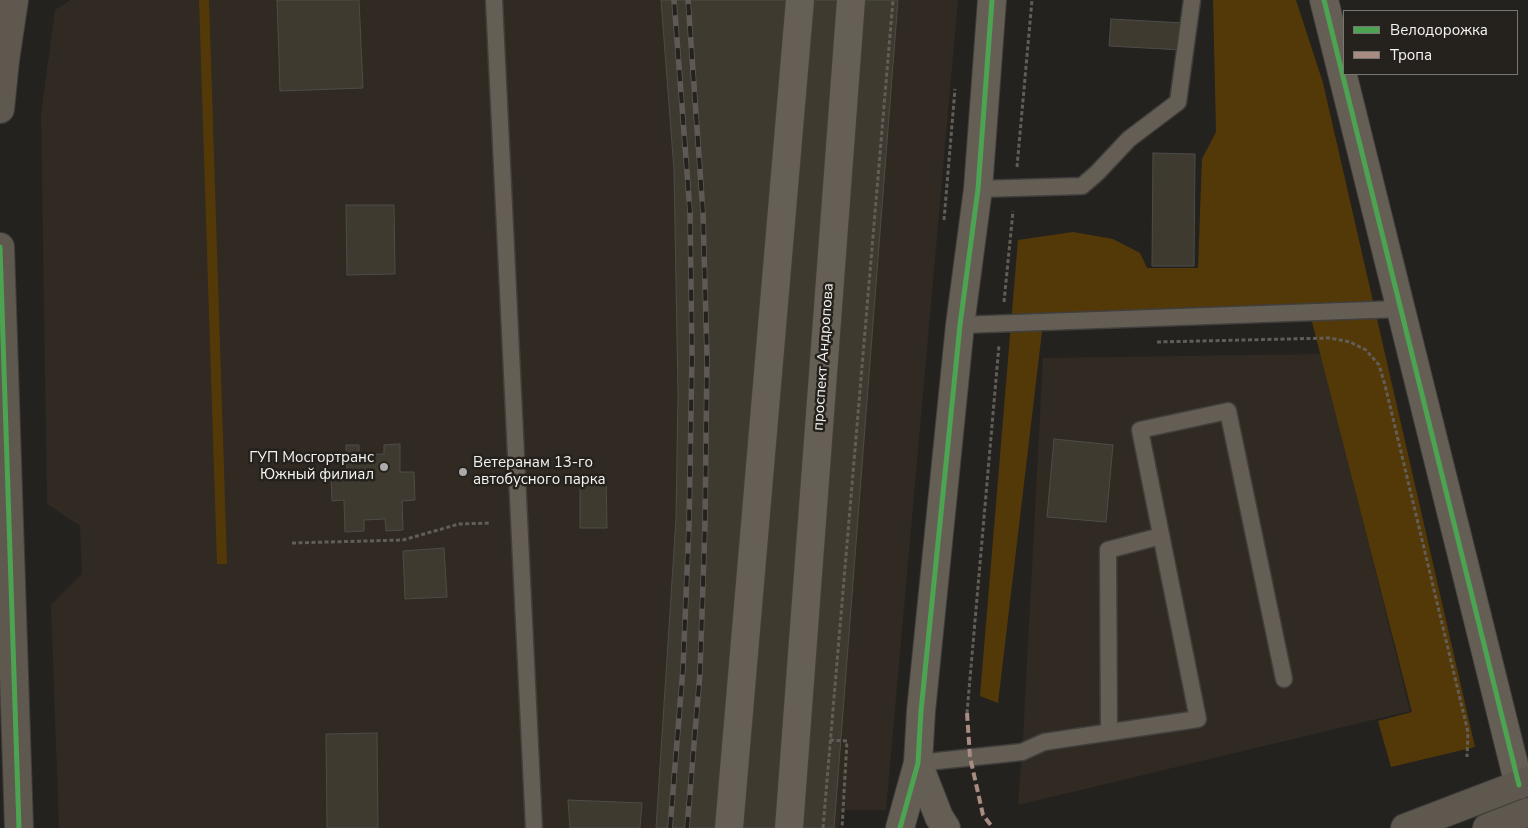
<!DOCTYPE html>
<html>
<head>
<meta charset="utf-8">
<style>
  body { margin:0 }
  #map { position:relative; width:1528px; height:828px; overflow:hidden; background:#24221f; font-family:"Nunito Sans",sans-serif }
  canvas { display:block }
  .legend { position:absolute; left:1343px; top:10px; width:175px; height:65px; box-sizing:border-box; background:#25221e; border:1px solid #787672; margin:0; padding:6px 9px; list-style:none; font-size:15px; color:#f5f4f1 }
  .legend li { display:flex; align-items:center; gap:10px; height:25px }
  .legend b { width:25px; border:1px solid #787672 }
</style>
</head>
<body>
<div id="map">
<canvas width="1528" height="828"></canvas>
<ul class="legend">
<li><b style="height:6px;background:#4ca352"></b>Велодорожка</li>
<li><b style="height:6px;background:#a88b81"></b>Тропа</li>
</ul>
</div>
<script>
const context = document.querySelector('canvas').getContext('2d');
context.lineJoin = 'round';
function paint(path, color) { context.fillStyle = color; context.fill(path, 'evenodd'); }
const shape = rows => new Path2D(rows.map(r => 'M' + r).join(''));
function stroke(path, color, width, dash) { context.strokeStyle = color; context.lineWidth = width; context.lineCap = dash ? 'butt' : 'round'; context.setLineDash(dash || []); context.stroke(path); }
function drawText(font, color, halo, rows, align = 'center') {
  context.font = font + ' "Nunito Sans",sans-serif'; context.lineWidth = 5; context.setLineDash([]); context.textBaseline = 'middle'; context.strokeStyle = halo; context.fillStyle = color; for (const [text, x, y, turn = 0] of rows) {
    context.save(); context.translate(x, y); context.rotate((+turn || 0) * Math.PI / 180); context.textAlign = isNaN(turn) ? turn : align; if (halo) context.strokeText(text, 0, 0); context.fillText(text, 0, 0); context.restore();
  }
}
const built = shape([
  [70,0,661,0,674,170,678,393,676,519,656,828,59,828,51,605,82,574,80,526,47,504,41,114,55,10],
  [898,0,958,0,886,810,841,810,839,828,833,828],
  [1322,354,1410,711,1018,805,1023,738,1043,358]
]);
const green = shape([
  [199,0,209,0,227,564,217,564],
  [1213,0,1296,0,1323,83,1475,747,1391,767,1378,721,1412,712,1309,310,1043,323,998,703,980,696,1018,240,1073,232,1113,239,1140,253,1147,268,1198,268,1202,159,1216,132]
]);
const building = shape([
  [277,0,359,0,363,88,280,91,277,0],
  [661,0,898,0,834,828,656,828,676,519,678,393,674,170,661,0],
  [1111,19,1184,23,1182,50,1109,46,1111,19],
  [1153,153,1195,154,1194,266,1152,266,1153,153],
  [346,205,394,205,395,274,347,275,346,205],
  [1054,439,1113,445,1106,522,1047,517,1054,439],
  [400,444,400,472,414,472,415,500,402,501,403,530,386,531,385,519,364,520,364,531,345,532,344,500,332,501,331,476,347,475,346,445,359,445,359,455,384,454,384,445,400,444],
  [580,476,606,476,607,528,580,528,580,476],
  [444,548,447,597,405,599,403,551,444,548],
  [377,733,378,828,327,828,326,734,377,733],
  [568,800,642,803,640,828,570,828,568,800]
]);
const path = shape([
  [1017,167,1032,0],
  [944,220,955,89],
  [1004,302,1013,211],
  [1157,342,1330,338,1350,342,1366,350,1379,365,1385,385,1468,732,1467,757],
  [292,543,403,540,459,524,490,523],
  [967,713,999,345],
  [830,740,847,741,842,828],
  [823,828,893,0]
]);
const lane = shape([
  [494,0,534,828],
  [978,189,1082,186,1097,173,1129,139,1178,102,1192,0],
  [960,325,1399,309],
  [1109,732,1108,550,1161,536],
  [918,763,1022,752,1044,742,1198,719,1140,430,1228,411,1284,679]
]);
const street = shape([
  [1324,0,1519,785],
  [918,763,939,817,946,828],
  [900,828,918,763,921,711,960,325,978,189,992,0]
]);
const secondary = shape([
  [0,109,5,60,14,0],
  [0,247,19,828],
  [1405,828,1528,781],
  [1487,828,1528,812]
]);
const primary = shape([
  [729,828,800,0],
  [789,828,851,0]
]);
const rail = shape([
  [670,828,683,668,689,525,692,356,690,212,674,0],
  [687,828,700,673,705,524,707,357,703,213,688,0]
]);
const quiet = shape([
  [967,713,970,757,983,815,993,828]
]);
const cycleway = shape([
  [1324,0,1519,785],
  [0,247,19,828],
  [900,828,918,763,921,711,960,325,978,189,992,0]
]);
const markers = [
  [384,467,5,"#acaaa8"],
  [463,472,5,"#acaaa8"]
];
const streetNames = [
  ["проспект Андропова",824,357,-86]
];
const poiNames = [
  ["ГУП Мосгортранс",374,458],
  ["Южный филиал",374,475],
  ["Ветеранам 13-го",473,463,"left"],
  ["автобусного парка",473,480,"left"]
];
paint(built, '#302a22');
paint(green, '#543908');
paint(building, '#3e3a30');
stroke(building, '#4d4c49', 1);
stroke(lane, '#403f3d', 19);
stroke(street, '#403f3d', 30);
stroke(secondary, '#403f3d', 30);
stroke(primary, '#403f3d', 30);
stroke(path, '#625e57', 3, [4, 2.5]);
stroke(lane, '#655e55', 16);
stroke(street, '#655e55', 28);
stroke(secondary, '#5f584e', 28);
stroke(primary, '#665f55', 28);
stroke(rail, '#5e5955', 5.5);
stroke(rail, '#25221e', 4, [11]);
stroke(quiet, '#a88b81', 4, [8, 4]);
stroke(cycleway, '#4ca352', 5);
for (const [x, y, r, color] of markers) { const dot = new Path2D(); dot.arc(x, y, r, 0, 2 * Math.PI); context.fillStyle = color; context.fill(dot); stroke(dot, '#25221e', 2); }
drawText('15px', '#f5f4f1', '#25221e', streetNames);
drawText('15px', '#f5f4f1', '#25221e', poiNames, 'right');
</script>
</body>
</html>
